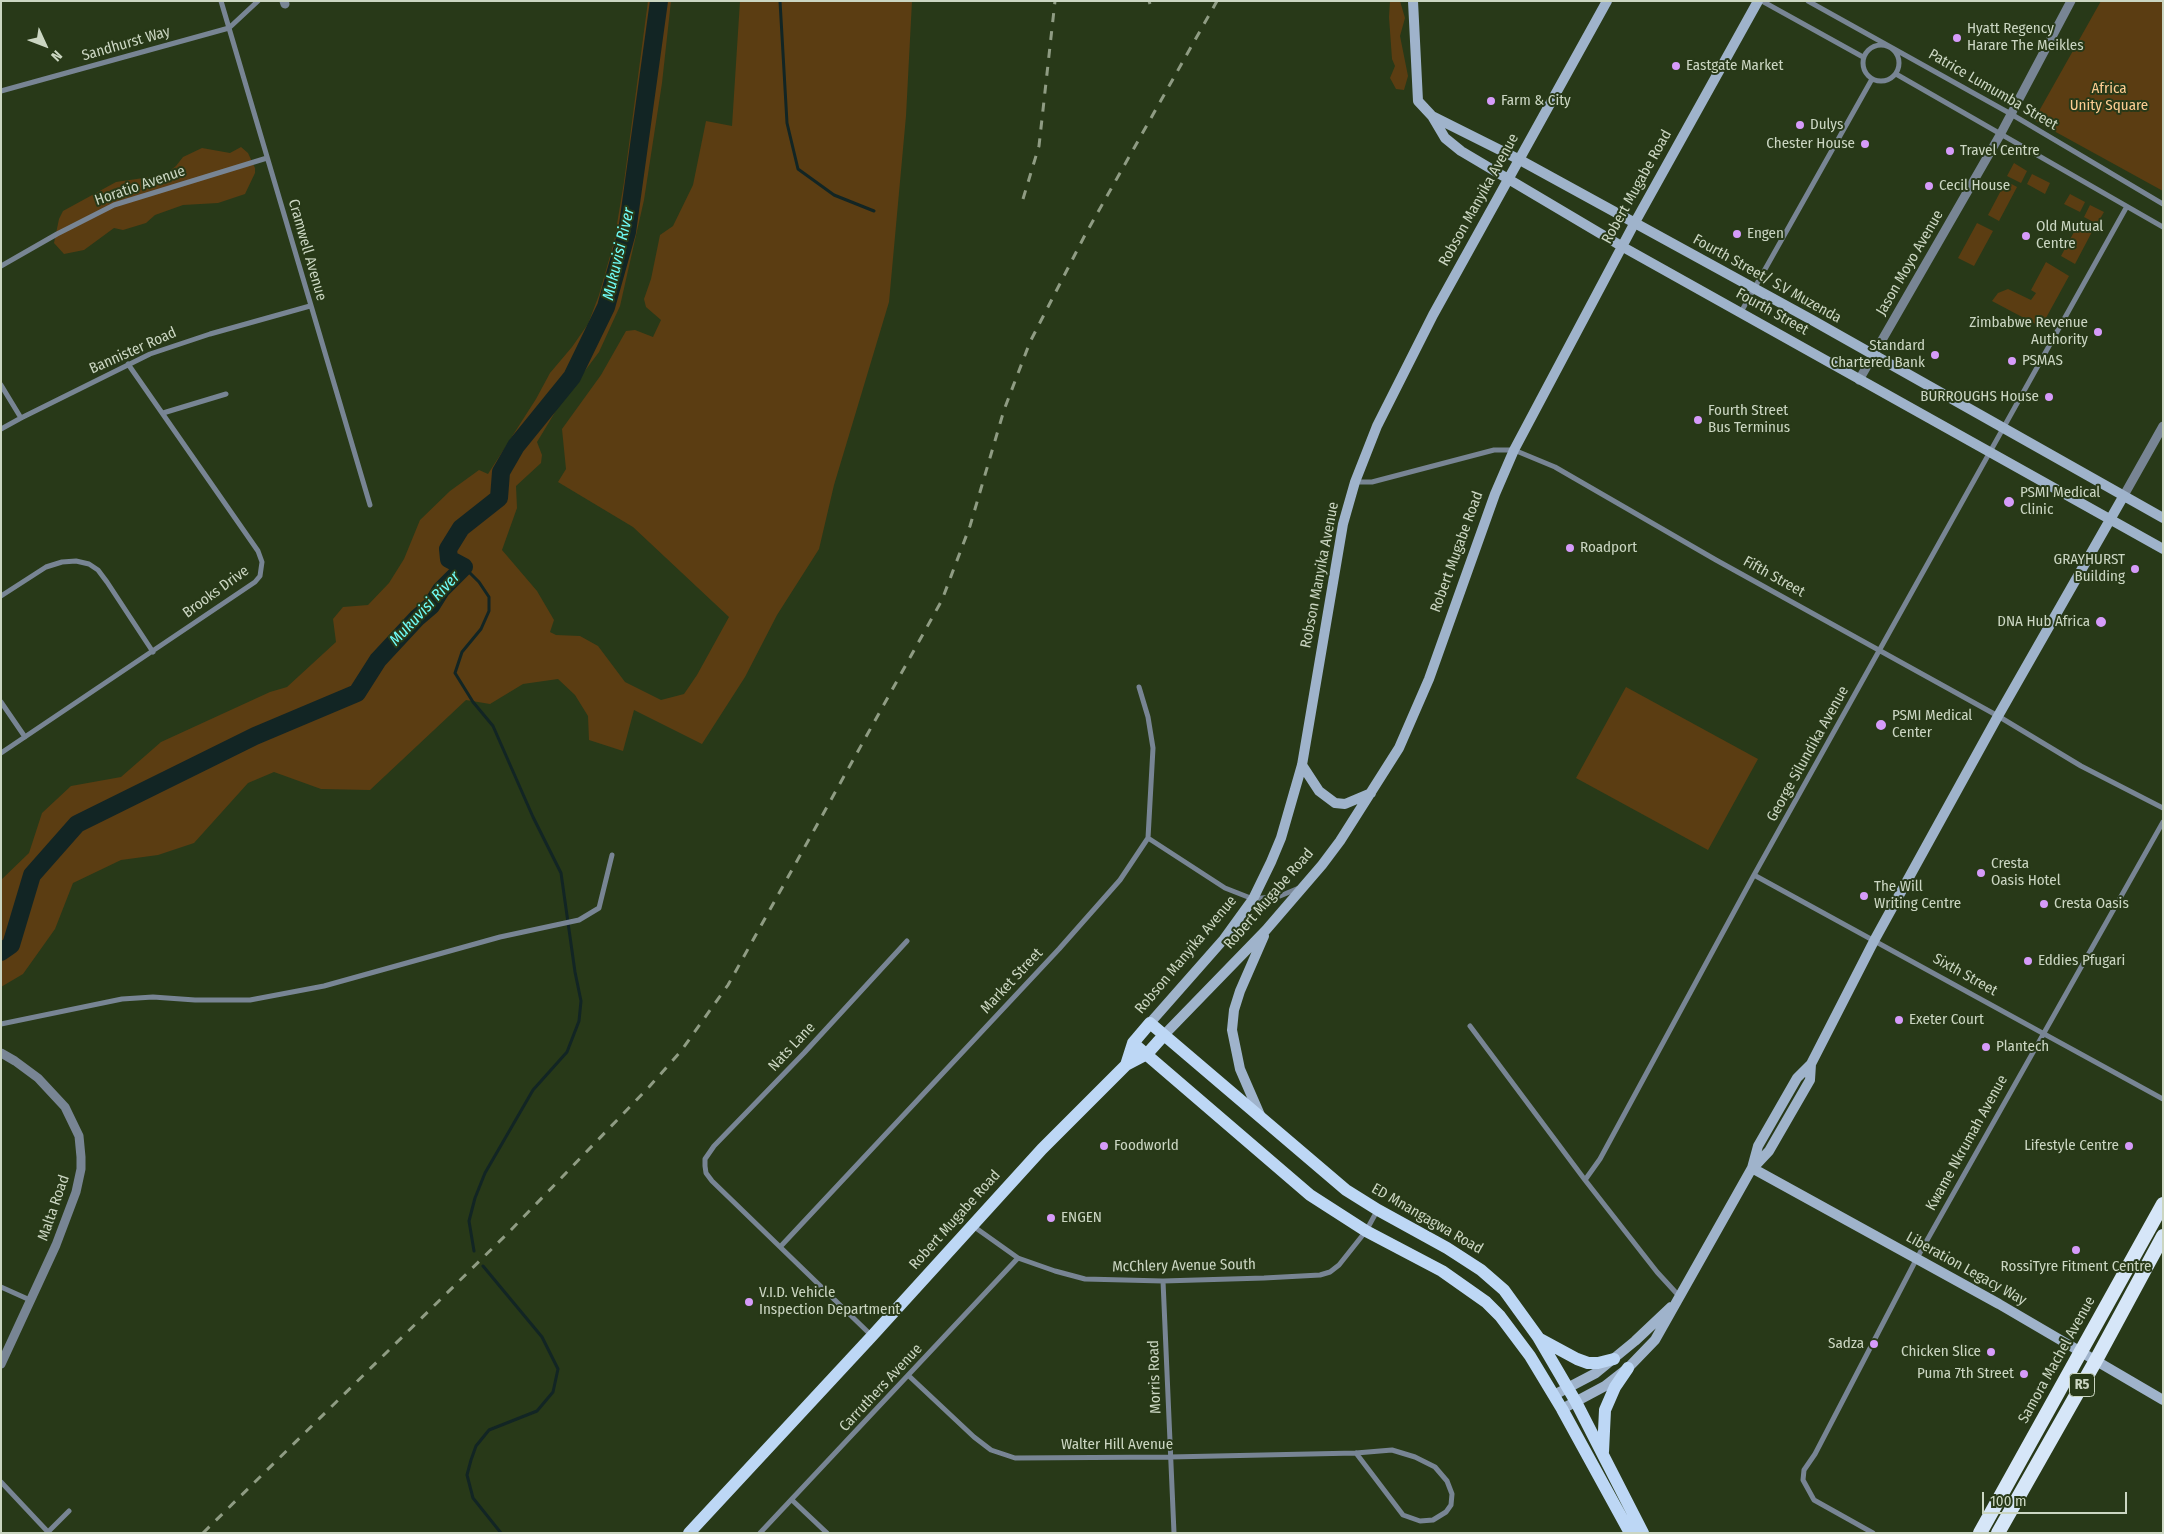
<!DOCTYPE html>
<html>
<head>
<meta charset="utf-8">
<style>
  body { margin:0 }
  #map { position:relative; width:2164px; height:1534px; overflow:hidden; background:#283918; font-family:"Fira Sans Condensed",sans-serif }
  canvas { display:block }
  .frame { position:absolute; inset:0; border:2px solid #cbd6c2; pointer-events:none }
  .north { position:absolute; left:20px; top:20px; width:50px; height:50px; -webkit-text-stroke:4px #283918; paint-order:stroke; rotate:133deg; font-size:14px; font-weight:700; line-height:20px; text-align:center; color:#cbd6c2 }
  .north::after { content:''; display:block; margin:auto; width:18px; height:22px; background:#cbd6c2; clip-path:polygon(50% 0,100% 100%,50% 72%,0 100%) }
  .scale { position:absolute; left:1982px; top:1492px; width:145px; height:22px; box-sizing:border-box; border:2px solid #cbd6c2; border-top:0; padding-left:6px; font-size:15px; line-height:18px; white-space:nowrap; color:#cbd6c2; -webkit-text-stroke:4px #283918; paint-order:stroke }
</style>
</head>
<body>
<div id="map">
<canvas width="2164" height="1534"></canvas>
<div class="frame"></div>
<div class="north">N</div>
<div class="scale">100 m</div>
</div>
<script>
const context = document.querySelector('canvas').getContext('2d');
context.lineJoin = 'round';
function paint(path, color) { context.fillStyle = color; context.fill(path, 'evenodd'); }
const shape = rows => new Path2D(rows.map(r => 'M' + r).join(''));
function stroke(path, color, width, dash) { context.strokeStyle = color; context.lineWidth = width; context.lineCap = dash ? 'butt' : 'round'; context.setLineDash(dash || []); context.stroke(path); }
function drawText(font, color, halo, rows, align = 'center') {
  context.font = font + ' "Fira Sans Condensed",sans-serif'; context.lineWidth = 4; context.setLineDash([]); context.textBaseline = 'middle'; context.strokeStyle = halo; context.fillStyle = color; for (const [text, x, y, turn = 0] of rows) {
    context.save(); context.translate(x, y); context.rotate((+turn || 0) * Math.PI / 180); context.textAlign = isNaN(turn) ? turn : align; if (halo) context.strokeText(text, 0, 0); context.fillText(text, 0, 0); context.restore();
  }
}
const green = shape([
  [648,1,671,1,662,83,644,200,620,306,599,352,560,404,537,442,542,455,541,463,516,486,517,508,502,550,537,591,554,620,550,632,556,635,580,636,598,646,625,682,661,700,684,694,697,675,729,617,633,527,558,482,566,469,562,429,601,375,626,331,635,330,653,337,661,320,646,307,644,299,651,279,660,235,673,226,693,185,706,121,732,126,740,1,912,1,906,116,889,302,834,485,819,549,777,615,745,677,702,744,634,710,623,751,589,740,588,716,575,695,558,679,523,684,490,704,466,700,370,790,321,789,274,772,248,783,194,843,158,855,121,860,73,883,55,929,23,974,1,987,1,880,29,853,42,813,71,786,121,777,161,742,270,692,287,687,336,642,333,619,343,607,368,605,389,583,404,559,420,520,450,491,479,470,488,474,536,399,550,373,572,347,588,324,599,295,614,242,624,182],
  [1390,1,1400,1,1405,18,1400,36,1408,76,1404,90,1396,89,1390,78,1395,66,1392,59,1389,17],
  [2101,1,2163,1,2163,191,2034,120],
  [241,147,248,153,255,168,255,173,245,194,218,203,183,205,155,215,146,223,123,230,114,228,84,250,64,254,54,243,59,219,63,211,116,182,164,175,176,166,183,157,202,148,230,153],
  [2014,163,2027,171,2021,183,2007,176],
  [2032,174,2050,183,2045,194,2027,184],
  [2006,181,2017,187,1999,221,1988,215],
  [2070,194,2085,202,2080,212,2064,204],
  [2090,205,2104,212,2097,224,2084,217],
  [2080,221,2094,228,2075,264,2061,256],
  [1977,223,1993,231,1974,266,1958,258],
  [2046,262,2069,276,2041,327,1992,301,1998,293,2008,289,2031,300,2036,293,2031,290],
  [1626,687,1758,759,1708,850,1576,778]
]);
const stream = shape([
  [780,1,787,123,798,169,834,195,874,211],
  [464,567,479,582,489,597,489,611,481,629,462,652,455,673,473,702,493,726,533,817,561,873,575,972,581,1001,579,1021,567,1052,533,1090,485,1173,475,1198,469,1221,474,1251],
  [483,1266,542,1337,558,1369,553,1392,537,1411,489,1430,476,1446,471,1460,467,1475,473,1498,501,1533]
]);
const river = shape([
  [1,952,11,945,32,875,77,824,255,736,357,693,378,660,417,618,431,606,441,590,464,567,449,559,448,549,461,528,499,498,501,472,516,446,572,377,606,307,627,232,659,1]
]);
const minor = shape([
  [221,1,370,505],
  [1762,1,1863,57],
  [1808,1,2011,114,2163,204],
  '1863 63a18 18 0 1 1 36 0a18 18 0 1 1-36 0Z',
  [1896,74,2163,227],
  [1,91,229,28,258,1],
  [1,266,57,234,114,205,267,158],
  [1741,312,1872,79],
  [1,385,21,418],
  [163,413,226,394],
  [1,429,21,418,150,354,210,334,310,306],
  [1355,482,1372,482,1494,450,1514,450,1555,467,1716,560,1998,716,2081,766,2163,808],
  [1,596,46,567,62,562,76,561,89,564,98,570,107,582,153,652],
  [1,702,25,737],
  [1,753,255,582,260,576,262,562,258,551,128,364],
  [1148,838,1225,888,1253,899,1280,896,1299,888],
  [1754,875,2163,1099],
  [1,1024,122,999,153,997,195,1000,250,1000,324,986,500,937,579,920,599,908,612,855],
  [1470,1026,1585,1180],
  [973,1226,1018,1258,1055,1271,1085,1279,1163,1281,1264,1278,1320,1275,1330,1272,1339,1265,1366,1231,1377,1211],
  [781,1246,1059,949,1120,880,1148,838,1153,748,1148,717,1139,687],
  [1163,1281,1174,1533],
  [1,1287,30,1300],
  [1679,1296,1657,1272,1585,1180,1600,1159,1754,875,2126,208],
  [872,1336,712,1181,706,1173,705,1166,705,1159,714,1146,804,1053,907,941],
  [909,1376,974,1437,991,1450,1015,1458,1170,1457,1356,1453,1392,1450,1415,1457,1435,1467,1447,1481,1452,1494,1451,1505,1446,1512,1433,1520,1420,1521,1403,1515,1356,1453],
  [1,1482,48,1532],
  [792,1500,827,1533],
  [47,1533,69,1511],
  [760,1533,1018,1258],
  [1873,1533,1814,1500,1803,1480,1804,1470,1815,1454,1917,1258,2163,822]
]);
const tertiary = shape([
  [284,1,285,4],
  [1859,380,2000,135,2071,1],
  [2123,497,2163,426],
  [1,1053,15,1061,38,1078,65,1107,79,1136,81,1157,81,1169,76,1192,56,1245,1,1364]
]);
const secondary = shape([
  [1413,1,1418,101,1432,116,1445,138,1461,151,1623,247,2163,549],
  [1432,116,1520,160,1812,320,2163,518],
  [1302,765,1319,791,1335,803,1345,804,1371,793],
  [1150,1023,1224,939,1253,899,1271,862,1281,838,1302,765,1343,524,1355,482,1377,426,1433,315,1607,1],
  [1164,1035,1266,930,1322,865,1340,841,1399,748,1429,679,1495,494,1514,450,1634,224,1758,1],
  [1260,1115,1240,1069,1232,1030,1234,1010,1240,991,1264,936],
  [1752,1168,1999,1304,2163,1400],
  [1753,1168,1769,1151,1810,1080,1811,1064],
  [1554,1395,1596,1373,1635,1341,1671,1307],
  [1562,1409,1605,1386,1628,1368,1655,1340,1752,1168,1758,1146,1797,1078,1811,1064,1875,939,1998,716,2123,497]
]);
const primary = shape([
  [1133,1043,1310,1195,1366,1231,1442,1271,1486,1302,1500,1316,1530,1356,1562,1409,1630,1533],
  [1126,1065,1133,1043,1150,1023,1346,1190,1378,1210,1447,1248,1481,1270,1504,1290,1538,1337,1576,1402,1643,1533],
  [1540,1339,1577,1359,1588,1363,1598,1363,1614,1359],
  [1603,1452,1605,1410,1615,1387,1628,1368],
  [689,1533,872,1336,1042,1149,1126,1065,1147,1054,1164,1035]
]);
const trunk = shape([
  [1980,1533,2163,1204],
  [1998,1533,2095,1362,2163,1236]
]);
const rail = shape([
  [1149,1,1150,4],
  [1023,199,1039,146,1055,1],
  [203,1533,509,1232,649,1087,681,1051,728,985,942,600,970,526,1004,410,1030,342,1085,235,1217,1]
]);
const markers = [
  [1957,38,5,"#d69bfa"],
  [1676,66,5,"#d69bfa"],
  [1491,101,5,"#d69bfa"],
  [1800,125,5,"#d69bfa"],
  [1865,144,5,"#d69bfa"],
  [1950,151,5,"#d69bfa"],
  [1929,186,5,"#d69bfa"],
  [1737,234,5,"#d69bfa"],
  [2026,236,5,"#d69bfa"],
  [2098,332,5,"#d69bfa"],
  [1935,355,5,"#d69bfa"],
  [2012,361,5,"#d69bfa"],
  [2049,397,5,"#d69bfa"],
  [1698,420,5,"#d69bfa"],
  [2009,502,6,"#d69bfa"],
  [1570,548,5,"#d69bfa"],
  [2135,569,5,"#d69bfa"],
  [2101,622,6,"#d69bfa"],
  [1881,725,6,"#d69bfa"],
  [1981,873,5,"#d69bfa"],
  [1864,896,5,"#d69bfa"],
  [2044,904,5,"#d69bfa"],
  [2028,961,5,"#d69bfa"],
  [1899,1020,5,"#d69bfa"],
  [1986,1047,5,"#d69bfa"],
  [1104,1146,5,"#d69bfa"],
  [2129,1146,5,"#d69bfa"],
  [1051,1218,5,"#d69bfa"],
  [2076,1250,5,"#d69bfa"],
  [749,1302,5,"#d69bfa"],
  [1874,1344,5,"#d69bfa"],
  [1991,1352,5,"#d69bfa"],
  [2024,1374,5,"#d69bfa"]
];
const shields = [
  [2082,1385,25]
];
const shieldNames = [
  ["R5",2082,1385]
];
const poiNames = [
  ["Hyatt Regency",1967,29],
  ["Harare The Meikles",1967,46],
  ["Eastgate Market",1686,66],
  ["Farm & City",1501,101],
  ["Dulys",1810,125],
  ["Chester House",1855,144,"right"],
  ["Travel Centre",1960,151],
  ["Cecil House",1939,186],
  ["Old Mutual",2036,227],
  ["Centre",2036,244],
  ["Engen",1747,234],
  ["Zimbabwe Revenue",2088,323,"right"],
  ["Authority",2088,340,"right"],
  ["Standard",1925,346,"right"],
  ["Chartered Bank",1925,363,"right"],
  ["PSMAS",2022,361],
  ["BURROUGHS House",2039,397,"right"],
  ["Fourth Street",1708,411],
  ["Bus Terminus",1708,428],
  ["PSMI Medical",2020,493],
  ["Clinic",2020,510],
  ["Roadport",1580,548],
  ["GRAYHURST",2125,560,"right"],
  ["Building",2125,577,"right"],
  ["DNA Hub Africa",2090,622,"right"],
  ["PSMI Medical",1892,716],
  ["Center",1892,733],
  ["Cresta",1991,864],
  ["Oasis Hotel",1991,881],
  ["The Will",1874,887],
  ["Writing Centre",1874,904],
  ["Cresta Oasis",2054,904],
  ["Eddies Pfugari",2038,961],
  ["Exeter Court",1909,1020],
  ["Plantech",1996,1047],
  ["Foodworld",1114,1146],
  ["Lifestyle Centre",2119,1146,"right"],
  ["ENGEN",1061,1218],
  ["RossiTyre Fitment Centre",2076,1267,"center"],
  ["V.I.D. Vehicle",759,1293],
  ["Inspection Department",759,1310],
  ["Sadza",1864,1344,"right"],
  ["Chicken Slice",1981,1352,"right"],
  ["Puma 7th Street",2014,1374,"right"]
];
const streetNames = [
  ["Sandhurst Way",126,44,-16],
  ["Patrice Lumumba Street",1993,90,30],
  ["Horatio Avenue",140,186,-19],
  ["Robert Mugabe Road",1637,187,-61],
  ["Robson Manyika Avenue",1479,200,-61],
  ["Cramwell Avenue",307,250,74],
  ["Jason Moyo Avenue",1910,263,-60],
  ["Fourth Street/ S.V Muzenda",1767,279,29],
  ["Fourth Street",1772,312,29],
  ["Bannister Road",133,351,-24],
  ["Robert Mugabe Road",1457,552,-70],
  ["Robson Manyika Avenue",1320,575,-79],
  ["Fifth Street",1774,577,29],
  ["Brooks Drive",216,592,-36],
  ["George Silundika Avenue",1808,754,-61],
  ["Robert Mugabe Road",1269,899,-49],
  ["Robson Manyika Avenue",1186,955,-50],
  ["Sixth Street",1965,975,29],
  ["Market Street",1012,981,-47],
  ["Nats Lane",792,1047,-47],
  ["Kwame Nkrumah Avenue",1967,1143,-61],
  ["Malta Road",54,1208,-71],
  ["ED Mnangagwa Road",1427,1219,30],
  ["Robert Mugabe Road",955,1220,-48],
  ["McChlery Avenue South",1184,1266,-1],
  ["Liberation Legacy Way",1966,1269,29],
  ["Samora Machel Avenue",2057,1360,-61],
  ["Morris Road",1155,1377,-92],
  ["Carruthers Avenue",881,1388,-47],
  ["Walter Hill Avenue",1117,1445]
];
const parkNames = [
  ["Africa",2109,89],
  ["Unity Square",2109,106]
];
const waterNames = [
  ["Mukuvisi River",619,254,-77],
  ["Mukuvisi River",425,609,-47]
];
paint(green, '#5b3d12');
stroke(stream, '#122524', 3);
stroke(river, '#122524', 18);
stroke(minor, '#788594', 5);
stroke(tertiary, '#788594', 9);
stroke(secondary, '#9fb3cb', 10);
stroke(primary, '#bdd7f5', 12);
stroke(trunk, '#d6e6f8', 14);
stroke(rail, '#8f9c83', 3, [9, 9]);
for (const [x, y, r, color] of markers) { const dot = new Path2D(); dot.arc(x, y, r, 0, 2 * Math.PI); context.fillStyle = color; context.fill(dot); stroke(dot, '#283918', 2); }
for (const [x, y, w] of shields) { const box = new Path2D(); box.roundRect(x - w / 2, y - 11.5, w, 23, 4); context.fillStyle = '#283918'; context.fill(box); stroke(box, '#cbd6c2', 1); }
drawText('bold 14px', '#cbd6c2', null, shieldNames);
drawText('15px', '#cbd6c2', '#283918', poiNames, 'left');
drawText('15px', '#cbd6c2', '#283918', streetNames);
drawText('15px', '#fccc92', '#283918', parkNames);
drawText('italic 16px', '#70fef9', '#283918', waterNames);
</script>
</body>
</html>
